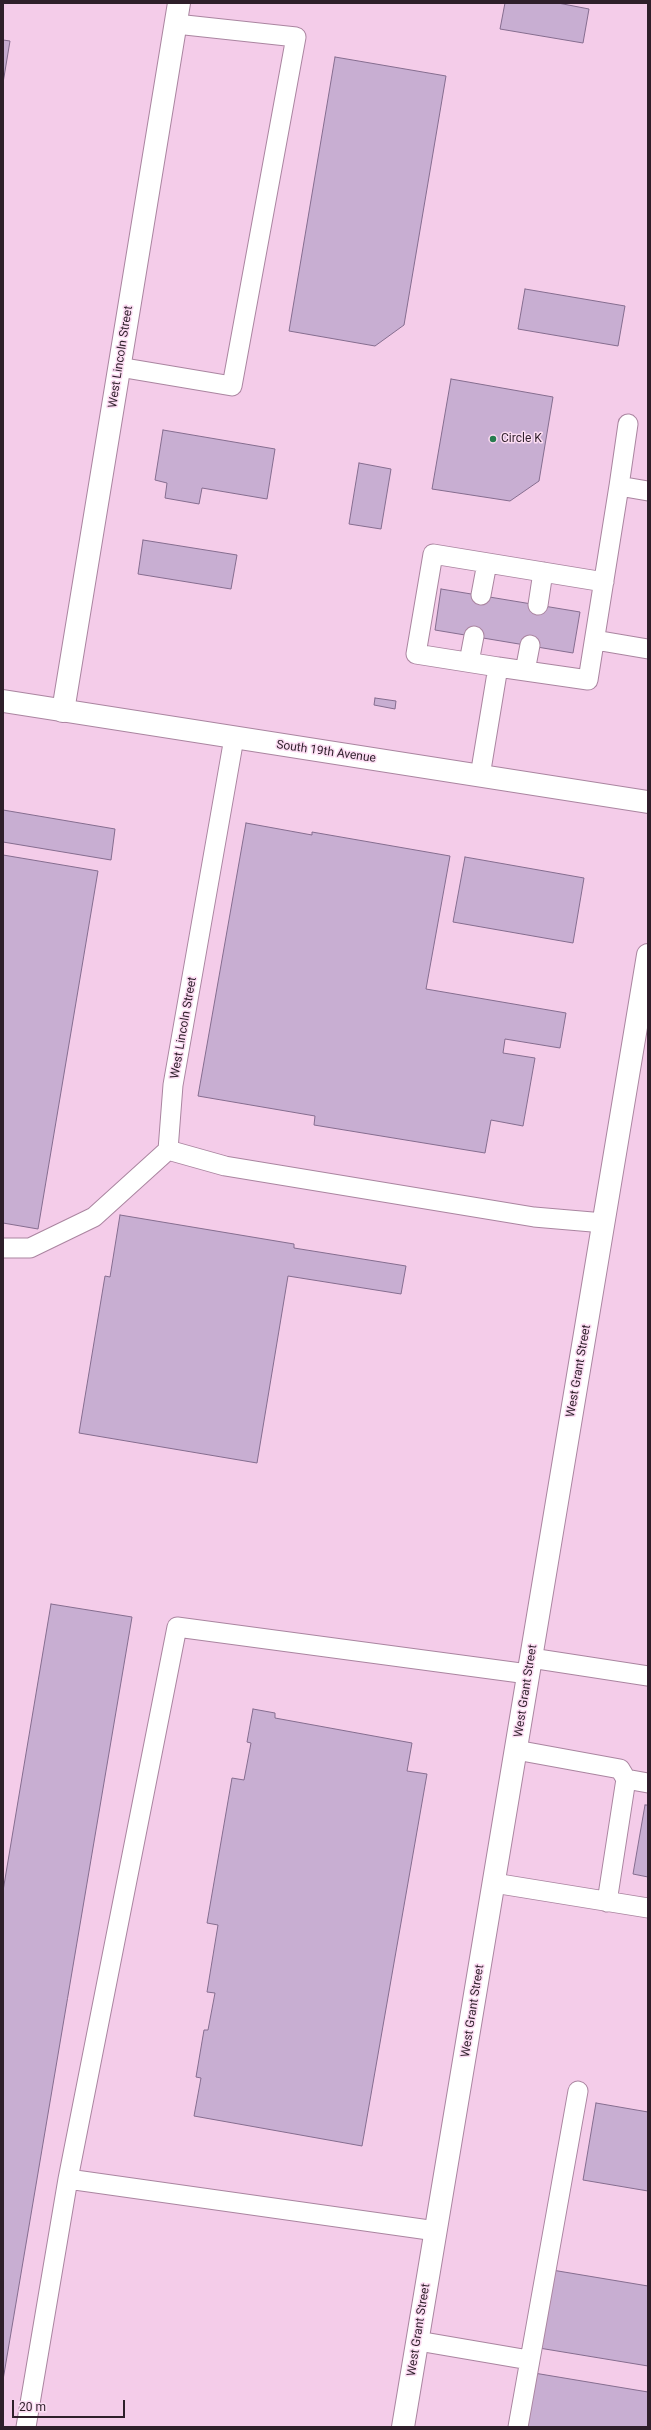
<!DOCTYPE html>
<html>
<head>
<meta charset="utf-8">
<style>
  body { margin:0 }
  #map { position:relative; width:651px; height:2430px; overflow:hidden; background:#f4cce9; font-family:Roboto,sans-serif }
  canvas { display:block }
  .frame { position:absolute; inset:0; border:4px solid #2e1f2a; pointer-events:none }
  .scale { position:absolute; left:12px; top:2400px; width:113px; height:18px; box-sizing:border-box; border:2px solid #2e1f2a; border-top:0; padding-left:5px; font-size:12px; line-height:14px; white-space:nowrap; color:#2e1f2a; -webkit-text-stroke:3px #fcdcf3; paint-order:stroke }
</style>
</head>
<body>
<div id="map">
<canvas width="651" height="2430"></canvas>
<div class="frame"></div>
<div class="scale">20 m</div>
</div>
<script>
const context = document.querySelector('canvas').getContext('2d');
context.lineJoin = 'round';
function paint(path, color) { context.fillStyle = color; context.fill(path, 'evenodd'); }
const shape = rows => new Path2D(rows.map(r => 'M' + r).join(''));
function stroke(path, color, width, dash) { context.strokeStyle = color; context.lineWidth = width; context.lineCap = dash ? 'butt' : 'round'; context.setLineDash(dash || []); context.stroke(path); }
function drawText(font, color, halo, rows, align = 'center') {
  context.font = font + ' Roboto,sans-serif'; context.lineWidth = 3; context.setLineDash([]); context.textBaseline = 'middle'; context.strokeStyle = halo; context.fillStyle = color; for (const [text, x, y, turn = 0] of rows) {
    context.save(); context.translate(x, y); context.rotate((+turn || 0) * Math.PI / 180); context.textAlign = isNaN(turn) ? turn : align; if (halo) context.strokeText(text, 0, 0); context.fillText(text, 0, 0); context.restore();
  }
}
const building = shape([
  [505,3,558,3,589,9,583,43,500,29,505,3],
  [3,40,10,41,3,83,3,40],
  [335,57,446,76,404,325,375,346,289,331,335,57],
  [525,289,625,306,618,346,518,329,525,289],
  [451,379,553,397,539,481,510,501,432,489,451,379],
  [163,430,275,449,267,499,202,488,199,504,165,498,167,483,155,480,163,430],
  [359,463,391,469,381,529,349,524,359,463],
  [143,540,237,555,231,589,138,574,143,540],
  [441,589,580,612,573,653,435,630,441,589],
  [375,698,396,701,395,709,374,705,375,698],
  [3,810,115,829,111,860,3,842,3,810],
  [246,823,312,835,312,832,450,856,426,989,566,1013,560,1048,505,1039,503,1053,535,1058,523,1126,491,1120,485,1153,314,1125,315,1116,198,1096,246,823],
  [3,855,98,871,38,1229,3,1223,3,855],
  [465,857,584,878,573,943,453,922,465,857],
  [120,1215,294,1244,294,1248,406,1266,401,1294,288,1276,257,1463,79,1433,105,1276,110,1277,120,1215],
  [51,1604,132,1617,3,2380,3,1891,51,1604],
  [253,1709,275,1713,275,1718,412,1743,407,1771,427,1774,362,2146,194,2116,201,2078,196,2077,204,2030,208,2030,215,1993,207,1992,218,1925,207,1923,232,1778,244,1780,251,1743,247,1742,253,1709],
  [645,1805,648,1805,648,1877,633,1874,645,1805],
  [596,2103,648,2112,648,2191,583,2180,596,2103],
  [552,2270,648,2286,648,2366,539,2348,552,2270],
  [534,2373,648,2392,648,2427,525,2427,534,2373]
]);
const lane = shape([
  [119,367,232,386,296,37,176,24],
  [619,486,628,424],
  [481,595,487,563],
  [538,605,543,572],
  [595,640,648,649],
  [469,662,474,636],
  [498,667,416,654,433,554,604,582],
  [525,671,530,645],
  [480,776,498,667,588,680,619,486,648,491],
  [168,1150,225,1166,534,1217,604,1223],
  [3,1248,30,1248,94,1217,168,1150,173,1085,234,738],
  [531,1658,648,1676],
  [516,1750,620,1769,626,1779,607,1902],
  [626,1779,648,1783],
  [494,1883,648,1908],
  [436,2231,68,2179,177,1627,528,1674],
  [418,2341,529,2360],
  [26,2427,68,2179],
  [518,2427,578,2091]
]);
const street = shape([
  [63,711,179,3]
]);
const secondary = shape([
  [403,2427,648,955]
]);
const primary = shape([
  [3,701,648,802]
]);
const markers = [
  [493,439,4,"#277c4f"]
];
const streetNames = [
  ["West Lincoln Street",121,357,-81],
  ["South 19th Avenue",326,752,8],
  ["West Lincoln Street",184,1028,-80],
  ["West Grant Street",579,1371,-80],
  ["West Grant Street",526,1691,-81],
  ["West Grant Street",473,2011,-81],
  ["West Grant Street",419,2330,-81]
];
const poiNames = [
  ["Circle K",501,439]
];
paint(building, '#c8aed2');
stroke(building, '#856d8f', 1);
stroke(lane, '#aa85a0', 21);
stroke(street, '#aa85a0', 24);
stroke(secondary, '#aa85a0', 24);
stroke(primary, '#aa85a0', 24);
stroke(lane, '#fff', 19);
stroke(street, '#fff', 22);
stroke(secondary, '#fff', 22);
stroke(primary, '#fff', 22);
for (const [x, y, r, color] of markers) { const dot = new Path2D(); dot.arc(x, y, r, 0, 2 * Math.PI); context.fillStyle = color; context.fill(dot); stroke(dot, '#fcdcf3', 1.5); }
drawText('12px', '#2e1f2a', '#fcdcf3', streetNames);
drawText('12px', '#2e1f2a', '#fcdcf3', poiNames, 'left');
</script>
</body>
</html>
